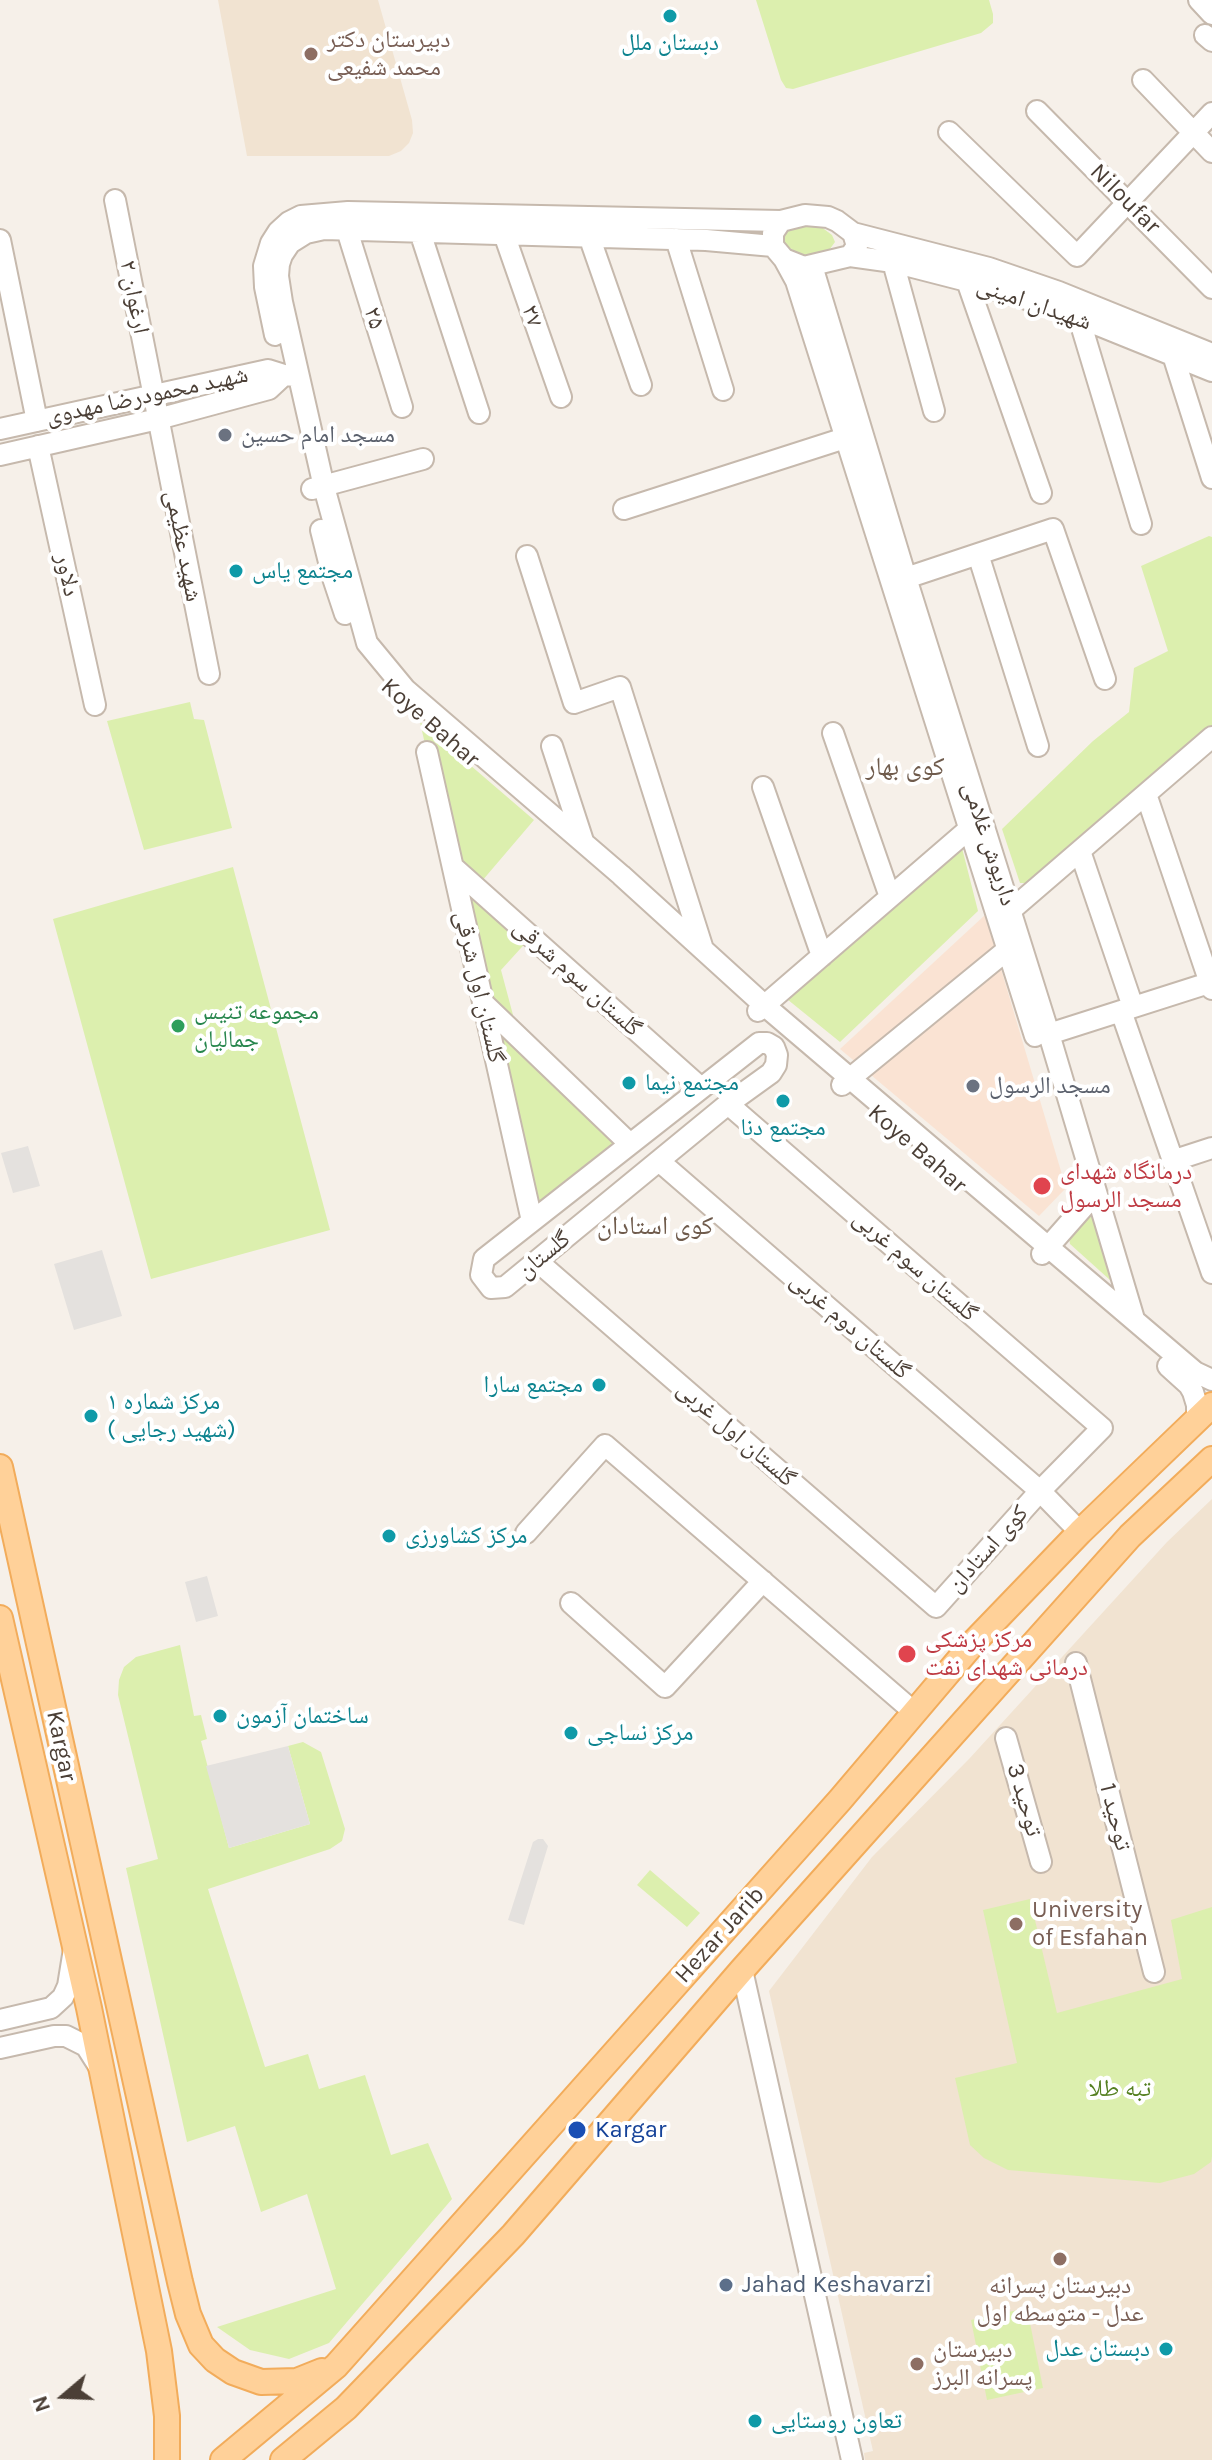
<!DOCTYPE html>
<html>
<head>
<meta charset="utf-8">
<style>
  body { margin:0 }
  #map { position:relative; width:1212px; height:2460px; overflow:hidden; background:#f6f0e9; font-family:Karla,sans-serif }
  canvas { display:block }
  .north { position:absolute; left:24px; top:2356px; width:80px; height:80px; -webkit-text-stroke:6px #fff; paint-order:stroke; rotate:251deg; font-size:22px; font-weight:700; line-height:32px; text-align:center; color:#4b3f36 }
  .north::after { content:''; display:block; margin:auto; width:28px; height:36px; background:#4b3f36; clip-path:polygon(50% 0,100% 100%,50% 72%,0 100%) }
</style>
</head>
<body>
<div id="map">
<canvas width="1212" height="2460"></canvas>
<div class="north">N</div>
</div>
<script>
const context = document.querySelector('canvas').getContext('2d');
context.lineJoin = 'round';
function paint(path, color) { context.fillStyle = color; context.fill(path, 'evenodd'); }
const shape = rows => new Path2D(rows.map(r => 'M' + r).join(''));
function stroke(path, color, width, dash) { context.strokeStyle = color; context.lineWidth = width; context.lineCap = dash ? 'butt' : 'round'; context.setLineDash(dash || []); context.stroke(path); }
function drawText(font, color, halo, rows, align = 'center') {
  context.font = font + ' Karla,"Noto Naskh Arabic",sans-serif'; context.lineWidth = 8; context.setLineDash([]); context.textBaseline = 'middle'; context.strokeStyle = halo; context.fillStyle = color; for (const [text, x, y, turn = 0] of rows) {
    context.save(); context.translate(x, y); context.rotate((+turn || 0) * Math.PI / 180); context.textAlign = isNaN(turn) ? turn : align; if (halo) context.strokeText(text, 0, 0); context.fillText(text, 0, 0); context.restore();
  }
}
const commercial = shape([
  [985,915,1066,1188,1039,1216,840,1049]
]);
const education = shape([
  [218,0,378,0,412,120,413,133,409,143,401,151,389,156,247,156],
  [1212,1499,1212,2460,865,2460,864,2453,873,2451,870,2438,769,1991,872,1857,969,1759,1167,1542]
]);
const green = shape([
  [756,0,989,0,993,14,993,23,981,33,793,89,786,88,781,80],
  [803,224,820,226,832,235,835,242,827,253,812,257,802,256,787,246,783,240,789,229],
  [1209,536,1212,537,1212,745,1047,883,1020,883,1002,829,1093,741,1129,712,1134,668,1168,651,1141,566],
  [190,702,194,719,204,720,232,828,144,850,107,721],
  [420,722,534,820,476,888,531,937,501,970,513,1015,510,1023,630,1144,532,1221],
  [961,844,978,911,840,1042,782,995],
  [233,867,330,1230,151,1279,53,919],
  [1095,1207,1117,1277,1110,1280,1070,1244,1069,1238],
  [180,1645,194,1716,201,1715,207,1739,201,1741,229,1848,310,1824,288,1746,303,1742,321,1752,345,1829,342,1841,330,1849,208,1889,265,2067,308,2054,319,2089,365,2075,391,2155,428,2143,452,2199,329,2343,289,2359,250,2350,217,2327,336,2289,307,2194,261,2212,235,2126,187,2142,126,1868,158,1859,118,1695,119,1680,124,1667,136,1657],
  [650,1870,700,1913,687,1927,637,1885],
  [1030,1899,1057,2013,1182,1979,1171,1920,1212,1907,1212,2156,1211,2162,1194,2174,1160,2183,1008,2170,984,2158,970,2145,955,2078,1017,2063,983,1910],
  [1027,2308,1043,2388,987,2400,971,2320]
]);
const parking = shape([
  [28,1146,40,1186,13,1193,1,1153],
  [102,1250,122,1316,74,1330,54,1264],
  [207,1576,218,1616,196,1622,185,1582],
  [288,1746,310,1824,229,1848,206,1766],
  [538,1839,543,1839,548,1846,524,1925,508,1920,533,1842]
]);
const minor = shape([
  [1199,0,1212,14],
  [1205,35,1212,41],
  [1143,80,1212,152],
  [1037,111,1212,288],
  [949,132,1077,256,1212,113],
  [115,200,209,674],
  [347,230,402,407],
  [420,232,479,413],
  [853,233,989,268,1059,292,1212,354],
  [504,234,561,397],
  [589,236,641,385],
  [676,239,723,390],
  [0,240,37,421],
  [773,246,773,233,781,221,805,215,828,217,837,221,853,233,857,246,850,256,804,267,784,259,773,246,706,240,324,229,306,233,290,243,282,255,279,264,278,276,282,302,324,487,367,643,405,689,621,875,764,1005,1195,1372,1212,1380],
  [850,256,893,262,967,281,1056,308,1212,371],
  [784,259,796,281,1035,1036],
  [893,262,934,411],
  [812,266,906,578,1049,1034,1134,1319],
  [967,281,1041,493],
  [1079,318,1141,524],
  [275,335,265,287,264,266,271,243,278,232,289,222,301,216,348,212,781,221],
  [1173,355,1212,478],
  [0,429,268,370,284,375,297,376],
  [38,446,95,705],
  [0,455,158,419,269,389,284,375],
  [312,489,423,459],
  [624,509,845,438],
  [321,530,333,578,345,614],
  [978,554,1038,746],
  [527,556,574,703,620,687,702,946],
  [906,578,1053,529,1105,679],
  [833,733,890,897],
  [552,746,583,841],
  [427,752,532,1221],
  [763,787,822,956],
  [1146,794,1212,989],
  [1080,851,1133,1007],
  [453,867,701,1088],
  [1010,911,1212,737],
  [483,1003,630,1144],
  [758,1011,969,829],
  [1121,1011,1212,1273],
  [1049,1034,1212,982],
  [759,1043,767,1043,774,1047,777,1055,776,1065,771,1073,728,1104,505,1287,491,1288,481,1275,484,1259,759,1043],
  [842,1085,1007,950],
  [659,1161,1040,1491,1080,1532],
  [1172,1161,1212,1148],
  [1042,1254,1087,1203,1081,1180],
  [537,1261,936,1607,1040,1491,1102,1428,728,1104],
  [1168,1366,1189,1385,1193,1392,1197,1405,1197,1420],
  [526,1533,605,1445,914,1712],
  [571,1603,665,1687,763,1581],
  [1076,1663,1154,1972],
  [1006,1738,1041,1862],
  [742,1970,852,2460],
  [0,2020,51,2008,63,1997,68,1986,74,1949],
  [0,2048,54,2036,66,2036,86,2046,98,2065]
]);
const major = shape([
  [0,1467,180,2282,188,2314,201,2345,215,2360,233,2372,261,2382,297,2381,322,2371],
  [0,1618,89,2008,159,2351,167,2416,167,2460],
  [223,2460,336,2366,840,1800,975,1641,1080,1532,1212,1405],
  [283,2460,346,2408,513,2235,742,1970,1130,1536,1212,1459]
]);
const markers = [
  [670,16,8,"#0f9aa8"],
  [311,54,8,"#8d6e63"],
  [225,435,8,"#6b7280"],
  [236,571,8,"#0f9aa8"],
  [178,1026,8,"#2e9e5b"],
  [629,1083,8,"#0f9aa8"],
  [973,1086,8,"#6b7280"],
  [783,1101,8,"#0f9aa8"],
  [1042,1186,10,"#e0444e"],
  [599,1385,8,"#0f9aa8"],
  [91,1416,8,"#0f9aa8"],
  [389,1536,8,"#0f9aa8"],
  [907,1654,10,"#e0444e"],
  [220,1716,8,"#0f9aa8"],
  [571,1733,8,"#0f9aa8"],
  [1016,1924,8,"#8d6e63"],
  [577,2130,10,"#1a4fb4"],
  [1060,2259,8,"#8d6e63"],
  [726,2285,8,"#5c6f8a"],
  [1166,2349,8,"#0f9aa8"],
  [917,2364,8,"#8d6e63"],
  [755,2421,8,"#0f9aa8"]
];
const educationNames = [
  ["دبیرستان دکتر",327,40],
  ["محمد شفیعی",327,68],
  ["University",1032,1910],
  ["of Esfahan",1032,1938],
  ["دبیرستان پسرانه",1060,2286,"center"],
  ["عدل - متوسطه اول",1060,2314,"center"],
  ["دبیرستان",933,2350],
  ["پسرانه البرز",933,2378]
];
const cultureNames = [
  ["دبستان ملل",670,43,"center"],
  ["مجتمع یاس",252,571],
  ["مجتمع نیما",645,1083],
  ["مجتمع دنا",783,1128,"center"],
  ["مجتمع سارا",583,1385,"right"],
  ["مرکز شماره ۱",107,1402],
  ["( شهید رجایی)",107,1430],
  ["مرکز کشاورزی",405,1536],
  ["ساختمان آزمون",236,1716],
  ["مرکز نساجی",587,1733],
  ["دبستان عدل",1150,2349,"right"],
  ["تعاون روستایی",771,2421]
];
const streetNames = [
  ["Niloufar",1125,199,45],
  ["ارغوان ۲",134,297,79],
  ["شهیدان امینی",1034,304,19],
  ["۲۷",532,316,71],
  ["۲۵",374,318,73],
  ["شهید محمودرضا مهدوی",147,396,-12],
  ["شهید عظیمی",183,546,79],
  ["دلاور",67,575,78],
  ["Koye Bahar",430,723,41],
  ["داریوش غلامی",989,844,72],
  ["گلستان سوم شرقی",577,978,42],
  ["گلستان اول شرقی",479,987,77],
  ["Koye Bahar",917,1149,41],
  ["گلستان",544,1255,-39],
  ["گلستان سوم غربی",915,1266,41],
  ["گلستان دوم غربی",850,1326,41],
  ["گلستان اول غربی",736,1434,41],
  ["کوی استادان",988,1549,-48],
  ["Kargar",61,1746,78],
  ["توحید 3",1024,1800,74],
  ["توحید 1",1115,1817,76],
  ["Hezar Jarib",720,1935,-48]
];
const worshipNames = [
  ["مسجد امام حسین",241,435],
  ["مسجد الرسول",989,1086]
];
const leisureNames = [
  ["مجموعه تنیس",194,1012],
  ["جمالیان",194,1040]
];
const healthNames = [
  ["درمانگاه شهدای",1060,1172],
  ["مسجد الرسول",1060,1200],
  ["مرکز پزشکی",925,1640],
  ["درمانی شهدای نفت",925,1668]
];
const parkNames = [
  ["تبه طلا",1120,2089]
];
const transitNames = [
  ["Kargar",595,2130]
];
const serviceNames = [
  ["Jahad Keshavarzi",742,2285]
];
const neighbourhoodNames = [
  ["کوی بهار",905,768],
  ["کوی استادان",655,1227]
];
paint(commercial, '#fae3d3');
paint(education, '#f1e3d1');
paint(green, '#dcefae');
paint(parking, '#e4e1de');
stroke(minor, '#c6b9ad', 24);
stroke(major, '#f2ac5b', 28);
stroke(minor, '#fff', 20);
stroke(major, '#ffd199', 24);
for (const [x, y, r, color] of markers) { const dot = new Path2D(); dot.arc(x, y, r, 0, 2 * Math.PI); context.fillStyle = color; context.fill(dot); stroke(dot, '#fff', 3); }
drawText('24px', '#785e54', '#fff', educationNames, 'left');
drawText('24px', '#0d838f', '#fff', cultureNames, 'left');
drawText('24px', '#4b3f36', '#fff', streetNames);
drawText('24px', '#5b616d', '#fff', worshipNames, 'left');
drawText('24px', '#27864d', '#fff', leisureNames, 'left');
drawText('24px', '#be3a42', '#fff', healthNames, 'left');
drawText('24px', '#547f20', '#fff', parkNames);
drawText('24px', '#164399', '#fff', transitNames, 'left');
drawText('24px', '#4e5e75', '#fff', serviceNames, 'left');
drawText('26px', '#6f5b4c', '#fff', neighbourhoodNames);
</script>
</body>
</html>
